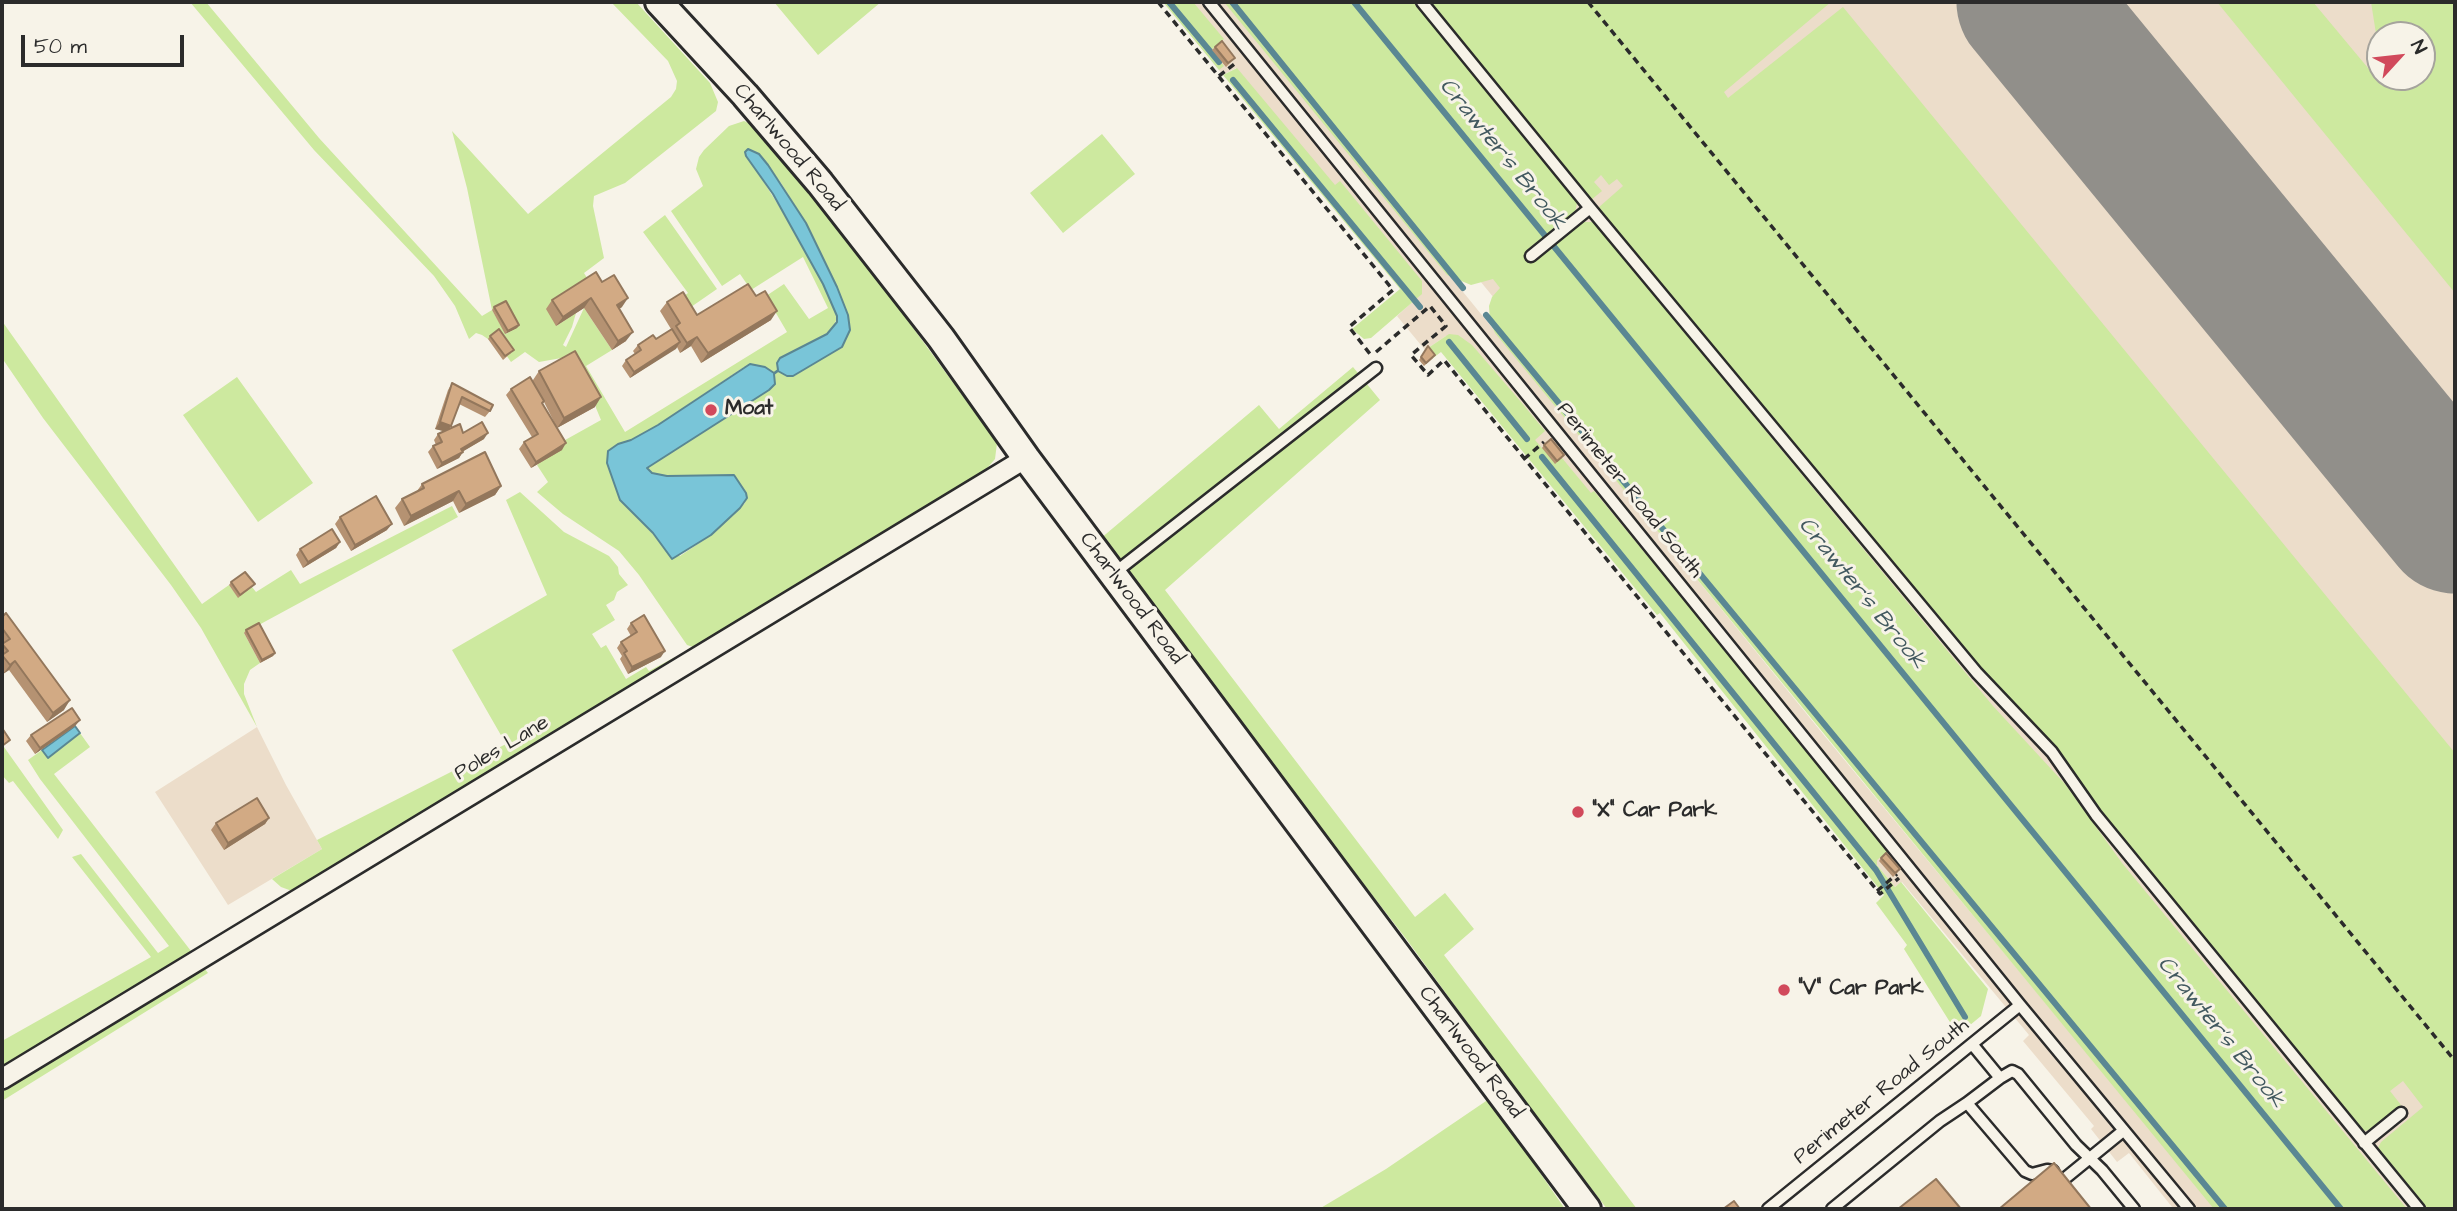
<!DOCTYPE html>
<html>
<head>
<meta charset="utf-8">
<style>
  body { margin:0 }
  #map { position:relative; width:2457px; height:1211px; overflow:hidden; background:#f7f3e8; font-family:"Architects Daughter",sans-serif }
  canvas { display:block }
  .frame { position:absolute; inset:0; border:4px solid #2b2b2b; pointer-events:none }
  .north { position:absolute; left:2366px; top:21px; width:70px; height:70px; box-sizing:border-box; background:#f7f3e8; border:2px solid #a5a39c; border-radius:50%; rotate:63deg; font-size:19px; font-weight:700; line-height:28px; text-align:center; color:#2b2b2b }
  .north::after { content:''; display:block; margin:auto; width:24px; height:32px; background:#d1495b; clip-path:polygon(50% 0,100% 100%,50% 72%,0 100%) }
  .scale { position:absolute; left:21px; top:35px; width:163px; height:32px; box-sizing:border-box; border:4px solid #2b2b2b; border-top:0; padding-left:9px; font-size:21px; line-height:24px; white-space:nowrap; color:#2b2b2b; -webkit-text-stroke:5px #f7f3e8; paint-order:stroke }
</style>
</head>
<body>
<div id="map">
<canvas width="2457" height="1211"></canvas>
<div class="frame"></div>
<div class="north">N</div>
<div class="scale">50 m</div>
</div>
<script>
const context = document.querySelector('canvas').getContext('2d');
context.lineJoin = 'round';
function paint(path, color) { context.fillStyle = color; context.fill(path, 'evenodd'); }
const shape = rows => new Path2D(rows.map(r => 'M' + r).join(''));
function stroke(path, color, width, dash) { context.strokeStyle = color; context.lineWidth = width; context.lineCap = dash ? 'butt' : 'round'; context.setLineDash(dash || []); context.stroke(path); }
function drawText(font, color, halo, rows, align = 'center') {
  context.font = font + ' "Architects Daughter",sans-serif'; context.lineWidth = 6; context.setLineDash([]); context.textBaseline = 'middle'; context.strokeStyle = halo; context.fillStyle = color; for (const [text, x, y, turn = 0] of rows) {
    context.save(); context.translate(x, y); context.rotate((+turn || 0) * Math.PI / 180); context.textAlign = isNaN(turn) ? turn : align; if (halo) context.strokeText(text, 0, 0); context.fillText(text, 0, 0); context.restore();
  }
}
const built = shape([
  [1164,2,1227,2,1823,734,2216,1209,2171,1209,2172,1207,2129,1153,2117,1162,2091,1129,2094,1126,2023,1041,2029,1035,1902,882,1895,887,1446,336,1425,350,1397,316,1419,296,1236,68,1223,75],
  [1251,2,2455,2,2455,1209,2242,1209],
  [2380,35,2422,35,2422,77,2380,77],
  [257,727,286,785,322,849,228,905,155,792]
]);
const green = shape([
  [190,2,206,2,319,138,482,316,492,310,467,188,452,131,528,214,671,97,676,89,677,81,668,61,611,2,636,2,710,83,718,102,716,111,625,183,594,196,593,206,604,258,584,273,589,281,556,326,576,313,572,327,563,345,566,347,584,308,612,350,586,366,625,432,787,332,766,296,784,284,809,319,828,308,803,257,751,290,740,274,722,286,671,211,703,186,696,169,699,157,704,150,729,126,744,121,753,125,825,207,997,443,995,459,977,480,696,648,687,645,639,575,619,551,563,514,537,492,548,482,537,465,558,444,601,420,596,408,596,396,567,357,539,362,525,352,511,362,501,348,482,335,476,333,469,339,455,306,434,276,314,150],
  [745,152,759,154,781,183,806,223,837,287,842,347,790,376,778,371,778,360,827,334,834,328,837,316,823,284,782,211],
  [503,304,517,327,506,334,492,310],
  [744,367,771,371,775,377,769,390,647,468,652,473,667,476,734,475,746,493,745,503,711,535,680,556,657,538,620,500,607,463,618,444,631,440,658,425],
  [774,2,881,2,818,55],
  [1163,2,1193,2,1224,39,1211,50,1224,66,1219,70],
  [1224,2,1415,2,1577,203,1575,213,1527,250,1535,261,1583,222,1593,222,1993,706,2065,784,2122,863,2407,1209,2214,1209,1495,333,1490,322,1489,306,1492,297,1500,288,1493,279,1471,285,1447,275],
  [1428,2,1831,2,1724,92,1728,98,1843,7,2455,753,2455,1209,2423,1209,2378,1153,2377,1150,2381,1142,2423,1107,2403,1081,2390,1091,2401,1105,2371,1130,2361,1131,2117,836,2065,763,2009,703,1918,597,1598,208,1623,186,1617,179,1609,185,1601,175,1594,182,1602,191,1591,200],
  [2217,2,2313,2,2383,86,2383,77,2422,77,2422,35,2380,35,2380,59,2371,2,2455,2,2455,293],
  [1237,68,1335,185,1340,181,1422,281,1422,294,1371,338,1364,339,1352,329,1400,289,1223,75],
  [1102,134,1135,174,1063,233,1030,193],
  [665,215,717,289,691,307,684,296,688,293,643,232],
  [2,321,202,604,229,585,238,597,252,587,256,592,291,570,300,584,452,506,458,517,244,633,260,663,250,670,244,684,244,694,257,727,201,628,171,585,43,418,2,358],
  [1449,334,1458,335,1472,345,1521,402,1545,431,1535,440,1542,448,1562,458,1591,493,1594,491,1889,850,1877,860,1877,865,1895,887,1901,882,1988,989,1981,1016,1958,1035,1904,949,1907,945,1876,903,1884,895,1660,613,1657,615,1441,352,1433,358,1425,350],
  [1353,367,1380,400,1165,590,1415,917,1445,893,1474,929,1444,955,1637,1209,1607,1209,1518,1092,1407,940,1147,604,1100,539,1259,405,1279,429],
  [237,377,313,483,258,522,183,415],
  [520,492,564,532,609,556,618,567,619,574,628,585,617,592,614,600,606,605,615,620,592,634,601,648,606,645,626,679,646,667,649,671,675,657,674,659,297,889,292,891,281,887,272,879,322,849,317,840,506,744,452,650,547,595,506,500],
  [80,733,90,747,54,774,208,973,2,1101,2,1041,151,957,72,857,81,854,158,953,169,946,40,779,28,760,42,750,48,757],
  [4,747,63,830,58,839,13,781,9,783,2,775,2,749],
  [1489,1099,1565,1209,1319,1209,1386,1169]
]);
const water = shape([
  [748,149,759,154,768,165,806,223,837,287,848,315,850,330,842,347,793,376,787,376,778,371,774,374,775,384,769,390,647,468,652,473,667,476,734,475,746,493,747,498,740,508,711,535,672,559,653,533,620,500,607,463,608,451,618,444,631,440,658,425,750,364,765,367,774,373,778,370,777,363,780,358,827,334,837,322,837,316,823,284,773,194,746,156,745,152,748,149],
  [75,726,80,733,48,758,42,750,75,726]
]);
const stream = shape([
  [1169,2,1219,62],
  [1232,2,1463,288],
  [1354,2,2341,1209],
  [1233,80,1420,307],
  [1486,315,2225,1209],
  [1449,342,1527,439],
  [1542,457,1876,870,1965,1017]
]);
const taxiway = shape([
  [2072,2,2091,39,2155,143,2269,299]
]);
const runway = shape([
  [2030,2,2455,520]
]);
const path = shape([
  [1158,2,1393,290,1349,327,1370,354],
  [1588,2,2455,1061],
  [1219,76,1237,62],
  [1376,352,1430,306,1446,326,1411,355,1428,375,1444,360,1880,894,1899,878],
  [1524,459,1544,442],
  [1877,891,1897,874]
]);
const lane = shape([
  [1209,2,2020,1005,2189,1209],
  [1422,2,1590,208,1977,673,2052,752,2096,815,2419,1209],
  [1531,256,1590,208],
  [1113,574,1376,368],
  [1972,1044,2000,1078,2012,1071,2018,1074,2076,1145,2102,1170,2134,1209],
  [2000,1078,1967,1103,2025,1171,2032,1174,2047,1170,2053,1171],
  [2364,1143,2401,1113],
  [2058,1184,2123,1131],
  [1768,1209,2020,1005],
  [1832,1209,1940,1121,1967,1103]
]);
const street = shape([
  [2,1079,1026,458]
]);
const secondary = shape([
  [659,2,745,95,820,183,941,338,1026,458,1587,1209]
]);
const wall = shape([
  [1215,47,1232,61,1226,67,1212,50],
  [602,282,622,307,619,309,626,341,612,350,584,308,556,326,546,309,552,300],
  [667,302,697,315,771,320,701,363,691,346,680,353,677,347,630,378,622,366,626,360,635,354,633,351,638,345,656,339,671,329,660,311],
  [494,307,519,325,517,328,505,334,492,310],
  [490,336,511,353,503,360,488,339],
  [1428,346,1433,358,1424,366,1419,360],
  [539,371,595,407,557,428,544,402,542,404,562,450,531,468,519,449,524,442,532,437,506,395,511,389,533,380],
  [452,383,490,411,485,417,459,404,449,429,484,439,463,451,459,458,437,469,428,452,433,446,436,445,434,440,438,434,444,431,435,429,448,390],
  [1544,445,1562,458,1555,464,1542,448],
  [422,484,501,486,495,495,459,513,453,501,404,526,395,508,402,499,417,491],
  [340,517,387,530,351,551,335,524],
  [340,542,336,548,303,568,296,555,300,549],
  [231,582,255,584,252,587,238,598,229,585],
  [2,617,64,710,47,722,9,670,3,674,2,672],
  [631,623,661,657,628,674,620,659,622,656,617,648,621,642,631,636,627,629],
  [246,630,275,653,273,656,260,663,244,633],
  [80,720,75,726,35,754,26,741,31,735],
  [269,818,265,824,224,850,211,830,216,823],
  [1881,858,1898,872,1893,877,1879,861]
]);
const shadedWall = shape([
  [591,298,584,308,556,326,563,317],
  [628,298,622,307,610,315,617,305],
  [777,311,771,320,701,363,708,353],
  [519,325,517,328,505,334,508,331],
  [633,332,626,341,612,350,618,341],
  [697,337,691,346,680,353,687,343],
  [680,342,676,349,630,378,634,372],
  [601,397,595,407,557,428,564,418],
  [440,422,451,426,447,432,435,429],
  [488,433,484,439,457,455,461,449],
  [566,443,562,450,531,468,536,462],
  [463,452,459,458,437,469,442,463],
  [501,486,495,495,459,513,466,504],
  [459,491,453,501,404,526,411,516],
  [392,524,387,530,351,551,355,545],
  [340,542,336,548,303,568,308,562],
  [665,651,661,657,628,674,632,667],
  [275,653,273,656,260,663,262,660],
  [15,661,9,670,3,674,10,665],
  [70,700,64,710,47,722,53,713],
  [80,720,75,726,35,754,40,748],
  [269,818,265,824,224,850,228,843]
]);
const building = shape([
  [1222,41,1235,58,1228,63,1215,47,1222,41],
  [596,272,602,282,614,275,628,298,617,305,633,332,618,341,591,298,563,317,552,300,596,272],
  [748,284,756,296,765,291,777,311,708,353,697,337,687,343,676,326,680,323,667,302,683,292,697,315,748,284],
  [506,301,519,325,508,331,494,307,506,301],
  [499,329,514,350,505,356,490,336,499,329],
  [672,329,680,342,634,372,626,360,641,350,638,345,653,335,656,339,672,329],
  [1428,346,1435,355,1426,363,1421,357,1428,346],
  [575,351,601,397,564,418,539,371,575,351],
  [530,377,544,401,542,403,566,443,536,462,524,442,538,434,511,389,530,377],
  [452,383,493,405,490,411,462,397,451,426,440,422,452,383],
  [482,422,488,433,461,449,463,452,442,463,433,446,442,442,438,434,460,424,463,433,482,422],
  [1551,439,1564,455,1557,461,1544,445,1551,439],
  [485,452,501,486,466,504,459,491,411,516,402,499,424,488,422,484,485,452],
  [376,496,392,524,355,545,340,517,376,496],
  [332,529,340,542,308,562,300,549,332,529],
  [245,572,255,584,240,595,231,582,245,572],
  [6,613,70,700,53,713,15,661,10,665,2,655,8,651,2,644,10,639,2,628,2,617,6,613],
  [644,615,665,651,632,667,624,653,627,651,621,642,637,632,631,623,644,615],
  [259,623,275,653,262,660,246,630,259,623],
  [72,708,80,720,40,748,31,735,72,708],
  [2,728,10,740,2,746,2,728],
  [257,798,269,818,228,843,216,823,257,798],
  [1886,853,1900,869,1895,873,1881,858,1886,853],
  [2054,1163,2091,1209,1999,1209,2054,1163],
  [1936,1179,1961,1209,1898,1209,1936,1179],
  [1734,1201,1740,1209,1723,1209,1734,1201]
]);
const markers = [
  [711,410,7,"#d1495b"],
  [1578,812,7,"#d1495b"],
  [1784,990,7,"#d1495b"]
];
const streetNames = [
  ["Charlwood Road",788,148,50],
  ["Perimeter Road South",1629,491,51],
  ["Charlwood Road",1131,599,53],
  ["Poles Lane",502,749,-31],
  ["Charlwood Road",1470,1053,53],
  ["Perimeter Road South",1882,1092,-39]
];
const poiNames = [
  ["Moat",725,410],
  ["\"X\" Car Park",1592,812],
  ["\"V\" Car Park",1798,990]
];
const waterNames = [
  ["Crawter's Brook",1502,155,51],
  ["Crawter's Brook",1861,594,51],
  ["Crawter's Brook",2220,1033,51]
];
paint(built, '#ecddca');
paint(green, '#cde99f');
paint(water, '#79c5d8');
stroke(water, '#5a8793', 2);
stroke(stream, '#5a8793', 6);
stroke(taxiway, '#918f8a', 58);
stroke(runway, '#918f8a', 147);
stroke(lane, '#2b2b2b', 15);
stroke(street, '#2b2b2b', 24);
stroke(secondary, '#2b2b2b', 32);
stroke(path, '#2b2b2b', 3.5, [7, 5]);
stroke(lane, '#f7f3e8', 10);
stroke(street, '#f7f3e8', 19);
stroke(secondary, '#f7f3e8', 26);
paint(wall, '#b59272');
paint(shadedWall, '#93775c');
paint(building, '#d2aa84');
stroke(building, '#93775c', 2);
for (const [x, y, r, color] of markers) { const dot = new Path2D(); dot.arc(x, y, r, 0, 2 * Math.PI); context.fillStyle = color; context.fill(dot); stroke(dot, '#f7f3e8', 2.5); }
drawText('21px', '#2b2b2b', '#f7f3e8', streetNames);
drawText('bold 21px', '#2b2b2b', '#f7f3e8', poiNames, 'left');
drawText('italic 23px', '#42595f', '#f7f3e8', waterNames);
</script>
</body>
</html>
